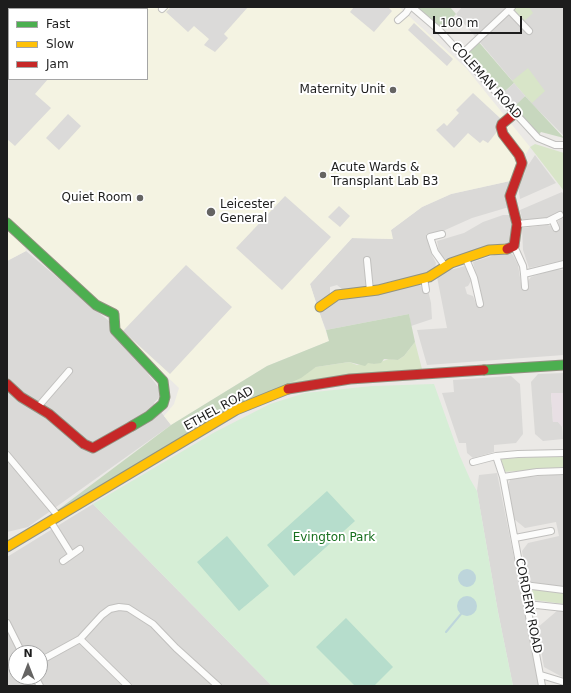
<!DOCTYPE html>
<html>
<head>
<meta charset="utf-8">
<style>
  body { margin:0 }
  #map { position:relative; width:571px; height:693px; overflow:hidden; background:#ebe9e6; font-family:"DejaVu Sans",sans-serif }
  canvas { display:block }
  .frame { position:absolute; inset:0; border:8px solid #1d1d1d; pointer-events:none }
  .legend { position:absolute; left:8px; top:8px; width:140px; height:72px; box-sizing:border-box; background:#fff; border:1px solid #a5a5a5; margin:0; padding:5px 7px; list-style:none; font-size:12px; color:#1d1d1d }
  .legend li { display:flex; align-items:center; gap:8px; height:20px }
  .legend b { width:20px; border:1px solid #a5a5a5 }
  .north { position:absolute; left:8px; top:645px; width:40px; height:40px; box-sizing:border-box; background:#fff; border:1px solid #a5a5a5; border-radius:50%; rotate:0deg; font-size:11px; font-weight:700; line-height:16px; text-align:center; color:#1d1d1d }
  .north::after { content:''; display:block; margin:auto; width:14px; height:18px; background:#656463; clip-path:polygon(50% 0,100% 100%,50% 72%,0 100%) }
  .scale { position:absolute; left:433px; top:16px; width:89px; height:18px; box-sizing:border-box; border:2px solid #1d1d1d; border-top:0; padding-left:5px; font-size:12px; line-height:14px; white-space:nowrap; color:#1d1d1d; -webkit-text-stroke:3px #fff; paint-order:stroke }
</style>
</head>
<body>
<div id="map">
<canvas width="571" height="693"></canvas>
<div class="frame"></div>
<ul class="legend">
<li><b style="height:5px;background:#4caf50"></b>Fast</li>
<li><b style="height:5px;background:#ffc107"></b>Slow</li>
<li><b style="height:5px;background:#c62828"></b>Jam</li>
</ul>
<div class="north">N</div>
<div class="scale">100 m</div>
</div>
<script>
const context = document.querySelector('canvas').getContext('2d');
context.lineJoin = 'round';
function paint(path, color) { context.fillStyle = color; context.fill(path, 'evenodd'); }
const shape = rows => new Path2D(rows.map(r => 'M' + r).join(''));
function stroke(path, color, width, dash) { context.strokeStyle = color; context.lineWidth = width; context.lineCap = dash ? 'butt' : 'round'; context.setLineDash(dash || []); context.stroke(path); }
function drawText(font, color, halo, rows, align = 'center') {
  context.font = font + ' "DejaVu Sans",sans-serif'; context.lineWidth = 4; context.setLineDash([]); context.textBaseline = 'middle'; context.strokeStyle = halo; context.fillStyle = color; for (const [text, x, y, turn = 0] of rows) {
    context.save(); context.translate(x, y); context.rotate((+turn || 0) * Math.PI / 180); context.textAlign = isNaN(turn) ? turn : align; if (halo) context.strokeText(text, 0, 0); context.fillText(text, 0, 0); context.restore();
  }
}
const residential = shape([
  [462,7,564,7,564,136,532,104,456,14],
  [535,155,556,183,520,199,518,185,525,173,526,166,529,164],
  [510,181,506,195,509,207,472,218,443,231,426,234,432,255,436,263,435,269,423,274,363,288,342,289,337,285,330,287,330,294,316,304,310,284,352,238,392,239,391,230,422,207,451,194],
  [562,192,564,195,564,260,529,268,523,250,522,228,547,225,552,226,553,230,559,228,558,221,562,217,558,212,546,219,527,221,522,219,520,210],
  [503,215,511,215,511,240,510,243,490,245,448,260,443,258,439,252,437,241,464,233,483,222],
  [26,251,110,322,111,333,128,348,163,393,154,403,171,425,28,527,7,532,7,261],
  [510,252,513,255,518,265,522,290,529,288,528,281,531,277,556,269,564,270,564,355,427,365,417,330,447,328,437,277,443,272,465,266,471,281,468,286,465,287,467,294,473,296,477,306,482,305,473,262,501,253],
  [418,284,421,286,423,291,428,290,431,303,432,319,411,326,409,314,326,330,319,312,337,299,371,296],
  [564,373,564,393,551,394,553,422,558,422,562,425,563,439,543,441,535,434,531,382,538,374],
  [511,376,520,384,523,434,516,443,494,445,494,452,473,458,467,453,466,443,459,443,442,393,454,392,453,380],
  [497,473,536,668,539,686,513,686,498,612,477,491,479,475],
  [564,474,564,587,530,582,526,577,522,551,528,543,559,536,556,522,525,528,514,519,508,485,510,480,516,478],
  [93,504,272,686,7,686,7,557],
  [16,653,40,653,40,677,16,677],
  [558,610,564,610,564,678,544,667,537,628]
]);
const industrial = shape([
  [551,393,564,393,564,427,562,427,558,422,553,422]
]);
const education = shape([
  [7,7,399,7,466,68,530,147,510,181,451,194,422,207,391,230,393,239,352,238,310,284,329,341,267,366,171,425,164,416,174,404,179,388,110,322,109,312,35,245,7,216],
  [9,9,147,9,147,79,9,79],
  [7,229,25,247,26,251,7,261]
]);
const grass = shape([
  [512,7,529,7,533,13,522,23,509,10],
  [528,68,545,91,532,103,512,81],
  [535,144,564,153,564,191,530,147],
  [415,342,422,369,334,376,288,384,316,367,349,362,357,365,368,362,374,364,389,359,398,360,404,356],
  [535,457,564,457,564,468,503,472,498,459],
  [532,589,564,593,564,604,534,600]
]);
const forest = shape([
  [412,7,450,7,456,14,440,31],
  [477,40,514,83,503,93,515,105,525,96,564,138,541,132,538,136,462,54],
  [409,314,415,342,404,356,398,360,384,359,381,363,374,364,368,363,365,366,349,362,316,367,301,378,272,391,59,517,55,512,171,425,267,366,329,341,326,330]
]);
const park = shape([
  [434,384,459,454,470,479,477,491,498,612,513,686,272,686,93,504,215,432,270,404,305,393,372,386]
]);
const pitch = shape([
  [327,491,355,521,294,576,267,545],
  [227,536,269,586,239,611,197,562],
  [346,618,393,667,374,686,355,686,316,647]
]);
const parking = shape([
  [171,7,248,7,224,34,228,38,215,52,204,45,209,39,194,26,188,32,166,12],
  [354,7,388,7,392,11,374,32,350,12],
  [414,23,453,59,447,66,408,30],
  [9,77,9,79,48,79,35,94,51,108,15,146,7,139,7,79],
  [514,83,525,96,515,106,503,93],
  [473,93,501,119,496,133,488,143,483,140,480,143,468,133,454,148,436,130,444,123,447,126,459,113,456,110],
  [68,114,81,126,59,150,46,138],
  [285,196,331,237,282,290,236,248],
  [339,206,350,216,340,227,328,217],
  [186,265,232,307,170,374,123,331]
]);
const water = shape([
  '458 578a9 9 0 1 1 18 0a9 9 0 1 1-18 0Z',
  '457 606a10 10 0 1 1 20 0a10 10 0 1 1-20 0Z'
]);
const stream = shape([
  [446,632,461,614]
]);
const street = shape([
  [412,7,440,31,538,138,555,145,564,145],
  [162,9,164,7],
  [509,10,529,31],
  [398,20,406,13,410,7],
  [462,54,512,7],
  [552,219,556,228],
  [517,224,548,221,560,215],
  [442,234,430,237,435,252,445,266],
  [514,246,523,266,524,274,564,264],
  [466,259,474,278,480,304],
  [367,260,370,291],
  [524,274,525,287],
  [424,278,426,290],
  [37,408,69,371],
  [7,455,59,517],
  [496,456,503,477,542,686],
  [473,462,496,456,518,454,564,453],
  [503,477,537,472,564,471],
  [51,522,71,554],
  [515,538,551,531],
  [63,561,80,549],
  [524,585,564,590],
  [527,604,564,608],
  [7,623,22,653],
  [80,639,128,686],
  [40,661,80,639,102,615,110,609,119,607,128,608,153,624,176,648,218,686],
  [541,675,564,682],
  [35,677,40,686]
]);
const fast = shape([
  [7,223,96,305,114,314,115,330,163,381,165,397,163,404,149,416,132,426],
  [484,370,564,365]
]);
const slow = shape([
  [320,307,337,295,378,290,429,277,451,263,489,250,507,249],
  [7,547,236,410,288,389]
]);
const jam = shape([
  [507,249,514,246,517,224,510,196,522,163,519,155,503,134,501,127,502,124,514,114],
  [7,384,21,397,49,414,84,444,93,448,132,426],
  [288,389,350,379,484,370]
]);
const markers = [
  [393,90,4,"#656463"],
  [323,175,4,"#656463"],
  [140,198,4,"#656463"],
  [211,212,5,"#656463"]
];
const streetNames = [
  ["COLEMAN ROAD",486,81,48],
  ["ETHEL ROAD",219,409,-29],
  ["CORDERY ROAD",528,606,79]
];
const poiNames = [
  ["Maternity Unit",385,90],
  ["Acute Wards &",331,168,"left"],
  ["Transplant Lab B3",331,182,"left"],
  ["Quiet Room",132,198],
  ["Leicester",220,205,"left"],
  ["General",220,219,"left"]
];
const parkNames = [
  ["Evington Park",334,538]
];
paint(residential, '#dad9d7');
paint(industrial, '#e8dfe4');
paint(education, '#f4f3e2');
paint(grass, '#d8e5c8');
paint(forest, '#c7d7be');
paint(park, '#d6eed6');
paint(pitch, '#b6ddcc');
paint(parking, '#dbdad9');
paint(water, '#bdd5db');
stroke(stream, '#bdd5db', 2);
stroke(street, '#c1c0be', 8);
stroke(fast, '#919280', 11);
stroke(slow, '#919280', 11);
stroke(jam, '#919280', 11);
stroke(street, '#fcfcfb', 6);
stroke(fast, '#4caf50', 9);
stroke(slow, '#ffc107', 9);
stroke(jam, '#c62828', 9);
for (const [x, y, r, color] of markers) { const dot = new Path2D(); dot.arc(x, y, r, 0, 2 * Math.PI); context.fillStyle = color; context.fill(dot); stroke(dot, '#fff', 1.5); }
drawText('12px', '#1d1d1d', '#fff', streetNames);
drawText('12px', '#1d1d1d', '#fff', poiNames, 'right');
drawText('12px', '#176f1e', '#fff', parkNames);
</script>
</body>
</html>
